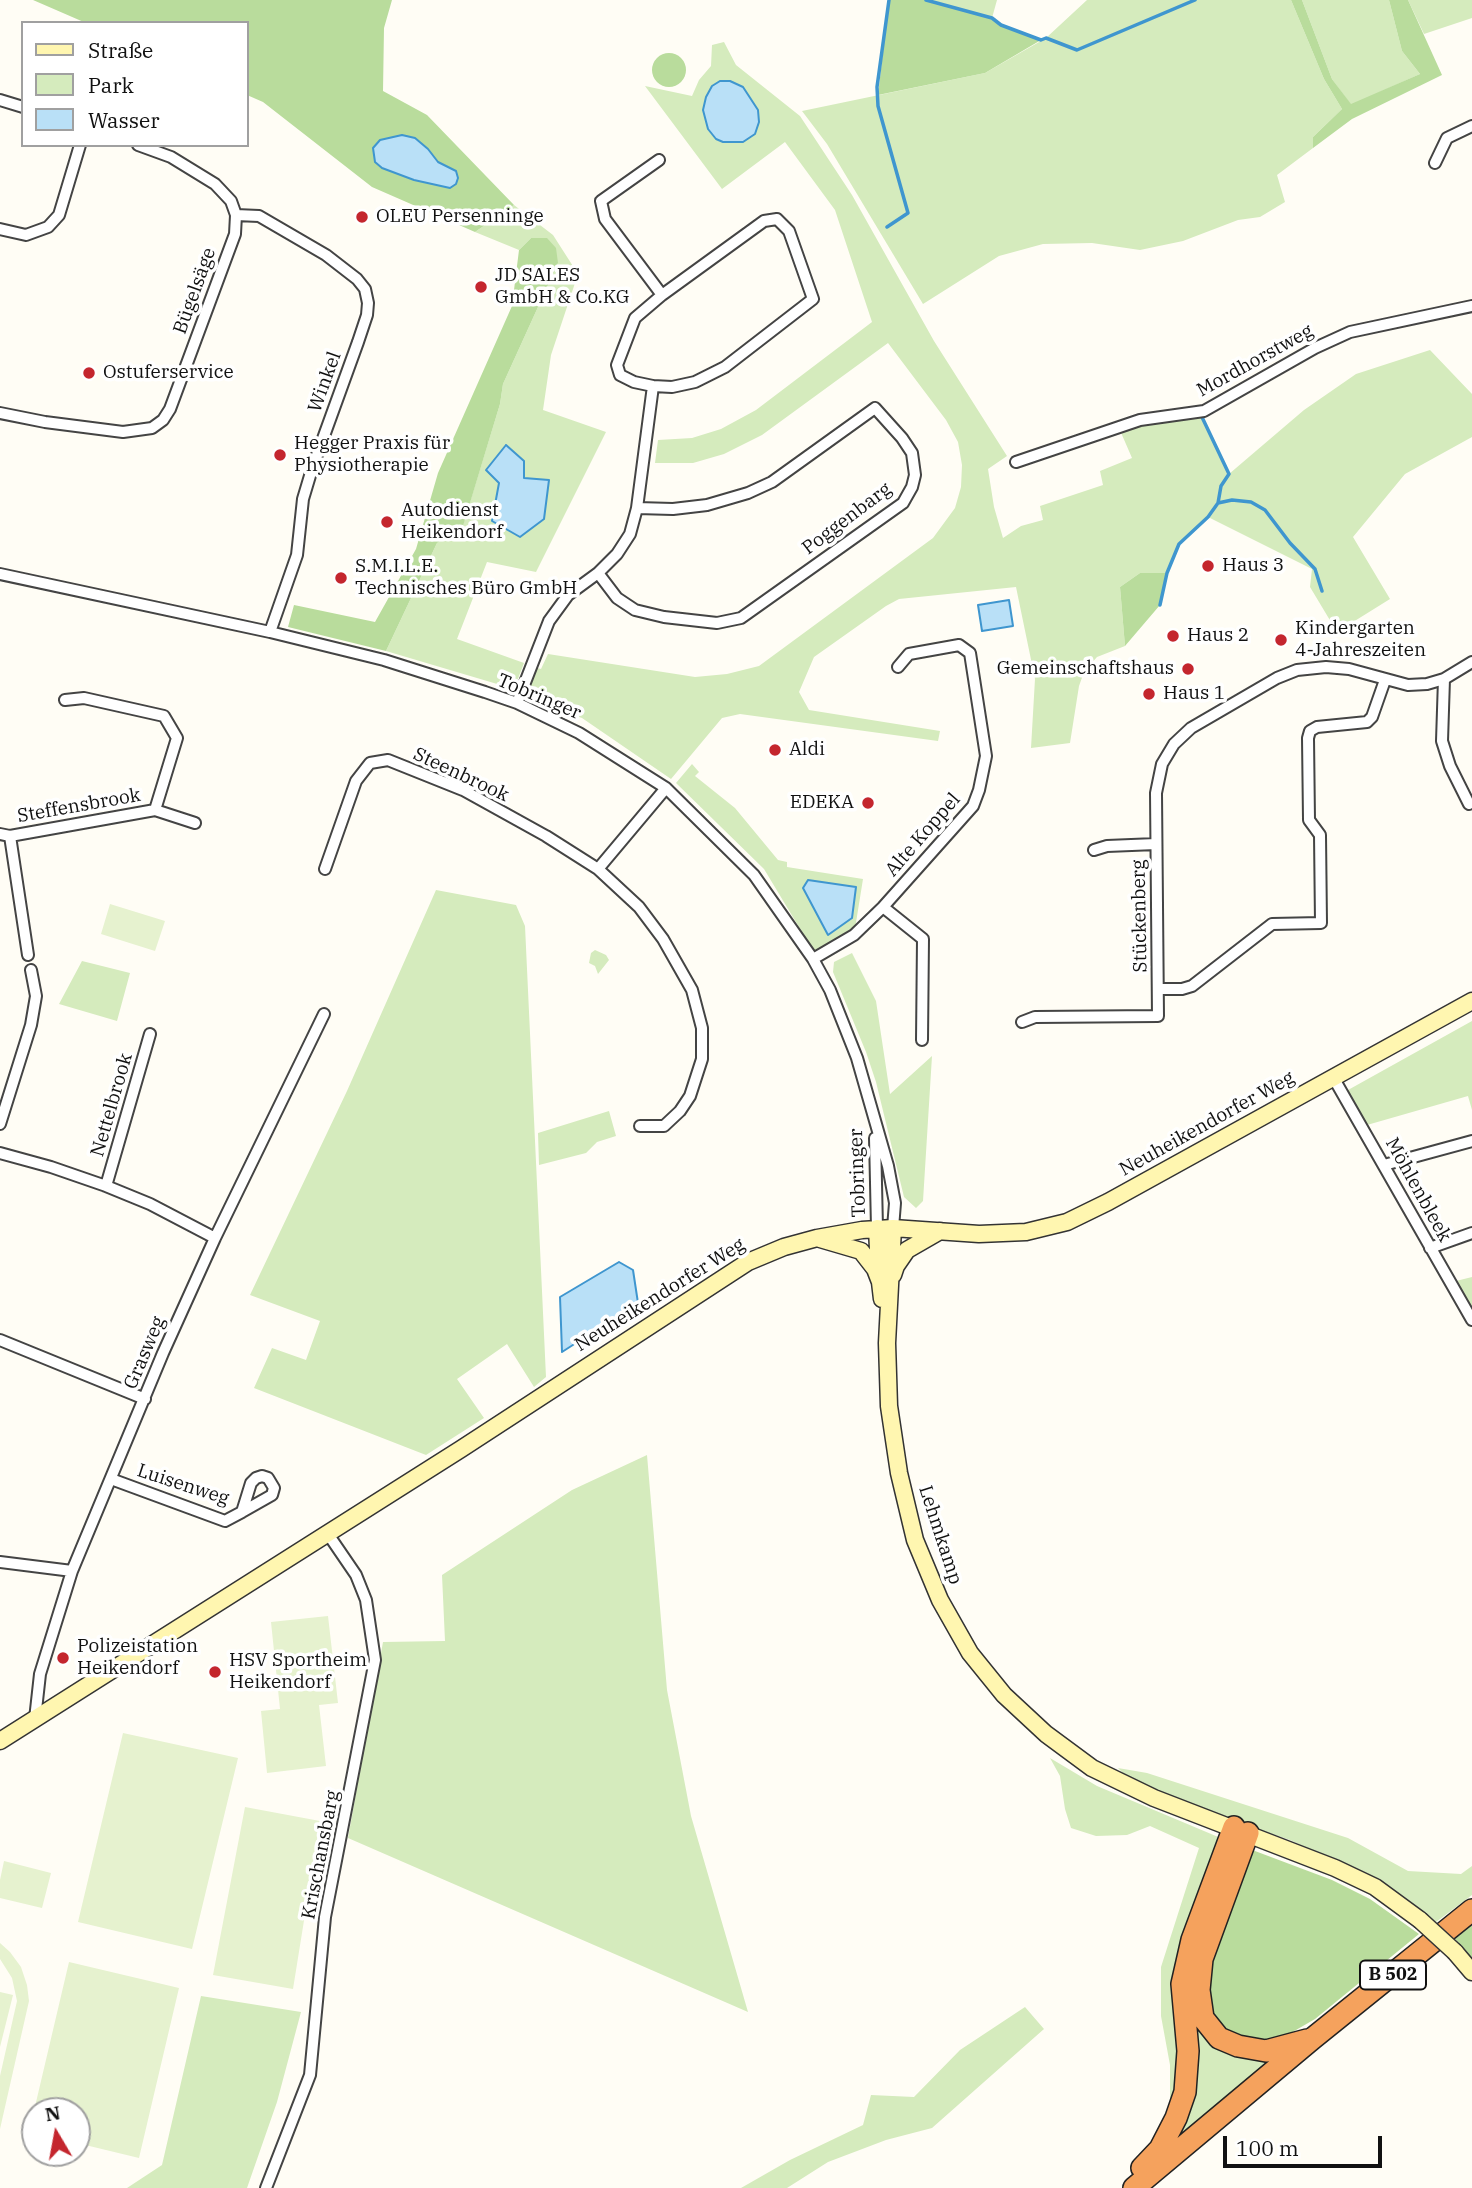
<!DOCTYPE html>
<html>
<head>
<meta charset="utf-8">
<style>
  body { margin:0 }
  #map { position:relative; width:1472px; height:2188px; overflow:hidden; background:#fffdf5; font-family:"IBM Plex Serif",serif }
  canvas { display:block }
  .legend { position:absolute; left:21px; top:21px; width:228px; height:126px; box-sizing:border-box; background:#fff; border:2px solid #a0a0a0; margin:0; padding:9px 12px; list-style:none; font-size:21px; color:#111 }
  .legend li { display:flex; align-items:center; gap:14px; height:35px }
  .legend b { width:35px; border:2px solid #a0a0a0 }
  .north { position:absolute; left:21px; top:2097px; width:70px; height:70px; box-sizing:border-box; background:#fff; border:2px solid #a0a0a0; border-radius:50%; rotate:350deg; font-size:19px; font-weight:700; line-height:28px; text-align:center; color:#111 }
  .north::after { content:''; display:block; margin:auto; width:24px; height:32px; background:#c4262e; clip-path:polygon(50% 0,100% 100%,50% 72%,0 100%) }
  .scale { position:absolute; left:1223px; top:2136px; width:159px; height:32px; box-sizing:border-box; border:4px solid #111; border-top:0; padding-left:9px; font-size:21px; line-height:24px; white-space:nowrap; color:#111; -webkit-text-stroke:5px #fff; paint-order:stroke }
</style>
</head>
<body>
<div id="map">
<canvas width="1472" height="2188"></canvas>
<ul class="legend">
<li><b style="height:9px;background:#fff6b0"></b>Straße</li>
<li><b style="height:19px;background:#d5ebbd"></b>Park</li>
<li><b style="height:19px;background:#b9e0f7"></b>Wasser</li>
</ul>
<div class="north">N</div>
<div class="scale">100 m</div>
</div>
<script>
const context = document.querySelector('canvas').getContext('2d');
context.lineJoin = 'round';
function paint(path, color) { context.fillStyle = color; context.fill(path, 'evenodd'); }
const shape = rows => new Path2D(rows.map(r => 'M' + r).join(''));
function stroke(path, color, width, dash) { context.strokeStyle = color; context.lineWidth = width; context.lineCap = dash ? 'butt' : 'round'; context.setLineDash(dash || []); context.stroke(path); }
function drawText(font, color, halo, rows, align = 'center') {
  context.font = font + ' "IBM Plex Serif",serif'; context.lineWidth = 7; context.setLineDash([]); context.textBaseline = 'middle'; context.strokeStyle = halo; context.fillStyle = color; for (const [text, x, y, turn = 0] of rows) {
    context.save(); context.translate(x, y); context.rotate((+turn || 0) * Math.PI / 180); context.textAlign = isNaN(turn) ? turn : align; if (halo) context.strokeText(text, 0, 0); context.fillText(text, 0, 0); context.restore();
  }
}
const green = shape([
  [933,0,997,0,992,18,933,2],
  [1087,0,1291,0,1324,79,1342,109,1313,137,1313,148,1277,175,1285,202,1260,217,1238,220,1183,241,1140,250,1092,243,1043,244,999,256,923,304,827,144,802,111,985,73,1046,38],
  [1302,0,1389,0,1402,51,1420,74,1351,105,1332,79],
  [1408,0,1472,0,1472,18,1424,34],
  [724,42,736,65,800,116,852,195,934,341,1007,456,988,469,994,507,1003,538,1021,526,1043,520,1040,506,1103,485,1100,471,1132,458,1119,428,1201,415,1229,474,1304,410,1356,374,1430,350,1472,394,1472,437,1405,474,1353,537,1390,599,1337,632,1310,587,1312,569,1208,517,1179,544,1167,573,1140,573,1120,587,1125,646,1097,657,1084,672,1079,686,1070,743,1031,748,1035,679,1016,587,899,599,886,606,814,657,799,692,809,710,940,731,938,741,740,714,722,718,671,779,582,718,521,698,534,667,541,669,548,654,695,677,727,674,759,666,933,538,955,508,961,487,962,465,958,442,946,420,888,343,762,435,724,454,693,463,655,463,658,440,692,438,721,429,756,410,872,322,835,210,785,142,722,189,645,86,692,96,699,80,711,66,712,45],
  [514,205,553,235,578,274,551,355,543,410,606,432,536,572,487,562,457,639,524,663,514,689,386,651,437,543,463,525,500,404,503,384,558,263,531,238,519,250,475,232],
  [499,483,520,537,492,521],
  [692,764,699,772,695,776,735,808,778,860,787,862,787,867,863,879,854,935,817,957,764,869,676,783],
  [436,890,516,905,525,926,546,1377,534,1387,507,1344,457,1379,484,1418,426,1455,254,1388,272,1348,306,1360,320,1321,250,1295,347,1091],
  [595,950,606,955,609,960,598,974,595,966,589,963,591,953],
  [852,953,876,1001,890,1094,932,1056,923,1201,916,1208,904,1197,876,1082,866,1052,833,972,834,962],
  [82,961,130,973,117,1021,59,1004],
  [1472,1021,1472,1110,1468,1096,1367,1125,1348,1090],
  [609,1111,616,1136,597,1142,586,1153,539,1165,538,1133],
  [1472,1277,1472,1312,1456,1281],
  [647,1455,667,1690,691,1816,748,2012,348,1838,383,1642,445,1641,442,1575,572,1490],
  [1050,1758,1097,1786,1223,1839,1180,2099,1170,2103,1170,2065,1161,2016,1161,1967,1199,1848,1150,1826,1127,1835,1096,1836,1071,1828,1065,1809,1060,1776],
  [1118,1768,1147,1773,1348,1838,1408,1871,1461,1874,1472,1866,1472,1895,1436,1922,1378,1881,1290,1840,1185,1804,1128,1778],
  [201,1996,301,2012,277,2102,247,2188,127,2188,162,2165],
  [1025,2007,1044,2029,932,2128,886,2140,828,2162,787,2188,741,2188,790,2160,863,2125,871,2095,914,2097,960,2050],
  [1187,2010,1289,2049,1178,2142,1175,2139]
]);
const forest = shape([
  [33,0,392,0,384,28,383,91,427,115,514,205,475,232,372,187,263,102,247,95,247,23,86,23],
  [889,0,933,0,934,2,992,18,1002,25,1041,40,985,73,878,95],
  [1291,0,1302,0,1332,79,1351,104,1420,74,1402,51,1389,0,1408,0,1442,75,1352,119,1313,148,1313,137,1342,109,1324,79],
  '652 70a17 17 0 1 1 34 0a17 17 0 1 1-34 0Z',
  [531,238,547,238,556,248,558,263,503,384,500,404,463,526,437,543,386,651,288,627,294,605,375,622,416,549,438,473,512,306,519,250],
  [1140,573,1167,573,1160,605,1125,646,1120,587],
  [1247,1848,1332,1880,1370,1899,1419,1934,1315,2019,1277,2041,1247,2042,1222,2030,1206,2006,1203,1985],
  [1472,1925,1472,1958,1455,1939]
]);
const pitch = shape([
  [110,904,165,921,155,951,101,934],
  [328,1616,338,1703,319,1705,326,1766,267,1773,261,1711,280,1709,271,1622],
  [123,1733,238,1758,192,1949,78,1922],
  [245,1807,320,1821,293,1989,213,1975],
  [4,1861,51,1873,42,1908,0,1898,0,1880],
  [0,1943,10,1952,21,1967,27,1985,29,2001,0,2129,0,2076,17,2001,12,1978,0,1959],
  [69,1962,179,1988,139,2158,77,2143,77,2111,35,2111,35,2133,29,2132],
  [0,1992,13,1995,0,2047]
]);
const water = shape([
  [720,81,730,81,743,87,758,110,759,122,755,134,743,142,723,142,716,139,708,129,703,110,706,97,712,86,720,81],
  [402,135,415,138,428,149,438,162,456,171,458,178,456,184,450,188,414,180,382,168,375,162,373,148,380,140,402,135],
  [506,445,524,461,524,478,549,480,544,519,520,537,492,521,499,483,486,470,506,445],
  [1009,600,1013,626,982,631,978,605,1009,600],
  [808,880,856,887,852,918,828,935,803,888,808,880],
  [619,1262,633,1270,638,1303,562,1352,560,1297,619,1262]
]);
const stream = shape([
  [926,0,992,18,1001,25,1041,40,1046,38,1077,50,1195,0],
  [887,227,908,213,878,106,877,87,889,0],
  [1218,503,1232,500,1251,502,1265,510,1290,543,1315,569,1322,591],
  [1160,605,1167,573,1179,544,1208,517,1218,503,1221,486,1229,474,1201,415]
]);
const street = shape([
  [0,100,23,107],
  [659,160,601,201,605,219,662,295],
  [1435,163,1447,138,1472,126],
  [236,215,259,216,326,255,357,279,365,289,368,303,367,315,358,342,312,469,303,499,297,555,270,632],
  [777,219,789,231,813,299,725,367,695,382,672,387,653,386,634,382,620,375,617,365,635,318,662,295,764,221,777,219],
  [0,229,26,235,48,227,59,215,80,145],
  [0,413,45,422,123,432,152,428,163,420,170,409,235,234,236,215,231,201,215,184,171,157,138,145],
  [1016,462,1140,420,1204,411,1315,348,1350,332,1472,306],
  [598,573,617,598,635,610,664,617,717,623,741,618,903,503,912,487,915,475,912,453,902,438,875,408,772,482,748,493,707,505,673,509,637,508],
  [0,574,270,632,384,660,485,692,517,703,579,733,666,788,754,875,813,959,830,990,857,1058,888,1166,895,1203,893,1228],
  [1444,679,1442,741,1450,766,1469,804],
  [65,700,84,698,164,716,177,738,155,810],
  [517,703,549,621,568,595,598,573,617,554,630,534,637,508,653,386],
  [0,834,10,836,155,810,195,823],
  [10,836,28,955],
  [1094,850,1107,846,1156,844],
  [325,869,356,781,370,763,388,760,463,790,546,836,598,869],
  [883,907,923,939,922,1040],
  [813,959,854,935,883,907,973,806,979,790,986,756,970,653,959,645,909,654,898,667],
  [1158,989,1182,989,1192,986,1272,924,1321,923,1320,835,1309,820,1308,738,1310,731,1317,727,1367,722,1372,717,1385,680],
  [1022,1022,1035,1017,1158,1016,1156,793,1162,764,1174,744,1191,728,1277,678,1297,670,1326,667,1349,669,1408,685,1427,684,1444,679,1472,662],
  [1333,1077,1472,1320],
  [0,1124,31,1025,36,996,31,970],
  [640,1126,664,1126,680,1111,690,1096,702,1059,702,1028,692,990,663,939,639,907,598,869,666,788],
  [875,1138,877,1228],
  [0,1153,51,1167,106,1186,150,1204,215,1238],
  [1384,1165,1472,1141],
  [106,1186,150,1034],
  [1430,1248,1472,1233],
  [0,1340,145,1399],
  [111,1479,225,1521,242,1512,251,1483,256,1478,262,1476,268,1478,274,1488,272,1495,242,1512],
  [0,1562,72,1571],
  [35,1719,40,1674,72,1571,163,1353,215,1238,324,1014],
  [266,2188,310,2075,325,1917,375,1660,366,1600,356,1575,328,1534]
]);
const secondary = shape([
  [877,1228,879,1271],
  [893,1228,887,1343,889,1406,899,1473,915,1540,940,1600,970,1653,1004,1695,1046,1734,1092,1768,1154,1798,1335,1868,1375,1887,1420,1920],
  [820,1239,861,1251,875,1269,880,1282,882,1299],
  [893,1275,896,1266,907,1250,940,1231],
  [0,1741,461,1449,748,1262,784,1247,817,1238,862,1230,893,1228,979,1234,1026,1232,1067,1222,1108,1202,1472,1001],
  [1455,1952,1472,1972]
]);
const highway = shape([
  [1248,1833,1202,1959,1199,1990,1203,2018,1219,2038,1238,2046,1266,2051,1307,2040],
  [1142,2168,1160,2149,1176,2118,1185,2092,1188,2051,1182,1984,1192,1940,1234,1827],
  [1134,2188,1312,2039,1472,1910]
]);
const secondaryBridge = shape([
  [1420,1920,1455,1952]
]);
const markers = [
  [362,217,7,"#c4262e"],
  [481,287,7,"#c4262e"],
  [89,373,7,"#c4262e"],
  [280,455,7,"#c4262e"],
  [387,522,7,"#c4262e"],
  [1208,566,7,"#c4262e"],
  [341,578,7,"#c4262e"],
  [1173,636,7,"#c4262e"],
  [1281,640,7,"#c4262e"],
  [1188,669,7,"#c4262e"],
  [1149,694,7,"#c4262e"],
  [775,750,7,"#c4262e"],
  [868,803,7,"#c4262e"],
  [63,1658,7,"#c4262e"],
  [215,1672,7,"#c4262e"]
];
const shields = [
  [1393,1975,66]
];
const shieldNames = [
  ["B 502",1393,1975]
];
const poiNames = [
  ["OLEU Persenninge",376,217],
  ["JD SALES",495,276],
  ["GmbH & Co.KG",495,298],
  ["Ostuferservice",103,373],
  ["Hegger Praxis für",294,444],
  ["Physiotherapie",294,466],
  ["Autodienst",401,511],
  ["Heikendorf",401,533],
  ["Haus 3",1222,566],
  ["S.M.I.L.E.",355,567],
  ["Technisches Büro GmbH",355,589],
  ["Kindergarten",1295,629],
  ["4-Jahreszeiten",1295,651],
  ["Haus 2",1187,636],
  ["Gemeinschaftshaus",1174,669,"right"],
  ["Haus 1",1163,694],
  ["Aldi",789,750],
  ["EDEKA",854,803,"right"],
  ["Polizeistation",77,1647],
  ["Heikendorf",77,1669],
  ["HSV Sportheim",229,1661],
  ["Heikendorf",229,1683]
];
const streetNames = [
  ["Bügelsäge",195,291,-70],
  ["Mordhorstweg",1255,361,-29],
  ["Winkel",325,382,-70],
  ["Poggenbarg",847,519,-37],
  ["Tobringer",539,697,23],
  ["Steenbrook",461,775,25],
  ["Steffensbrook",79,806,-10],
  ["Alte Koppel",923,835,-49],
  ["Stückenberg",1140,916,-91],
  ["Nettelbrook",112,1105,-74],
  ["Neuheikendorfer Weg",1207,1124,-29],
  ["Tobringer",858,1173,-92],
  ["Möhlenbleek",1418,1190,61],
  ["Neuheikendorfer Weg",660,1295,-32],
  ["Grasweg",145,1353,-67],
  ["Luisenweg",183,1485,18],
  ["Lehmkamp",940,1535,72],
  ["Krischansbarg",321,1855,-79]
];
paint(green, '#d5ebbd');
paint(forest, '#b9dc9c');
paint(pitch, '#e6f2cf');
paint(water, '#b9e0f7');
stroke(water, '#3f96cf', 2);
stroke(stream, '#3f96cf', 3.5);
stroke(street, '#444', 14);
stroke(secondary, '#333', 19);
stroke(highway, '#222', 24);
stroke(street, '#fff', 10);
stroke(secondary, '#fff6b0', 16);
stroke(highway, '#f5a25d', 21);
stroke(secondaryBridge, '#333', 19, []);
stroke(secondaryBridge, '#fff6b0', 16);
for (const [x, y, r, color] of markers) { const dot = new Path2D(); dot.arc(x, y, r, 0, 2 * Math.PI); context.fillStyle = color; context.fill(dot); stroke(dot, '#fff', 2.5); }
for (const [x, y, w] of shields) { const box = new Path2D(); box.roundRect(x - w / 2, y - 14.5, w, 29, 5); context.fillStyle = '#fff'; context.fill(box); stroke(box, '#111', 2); }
drawText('bold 18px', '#111', null, shieldNames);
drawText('19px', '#111', '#fff', poiNames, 'left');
drawText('19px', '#111', '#fff', streetNames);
</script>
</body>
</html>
